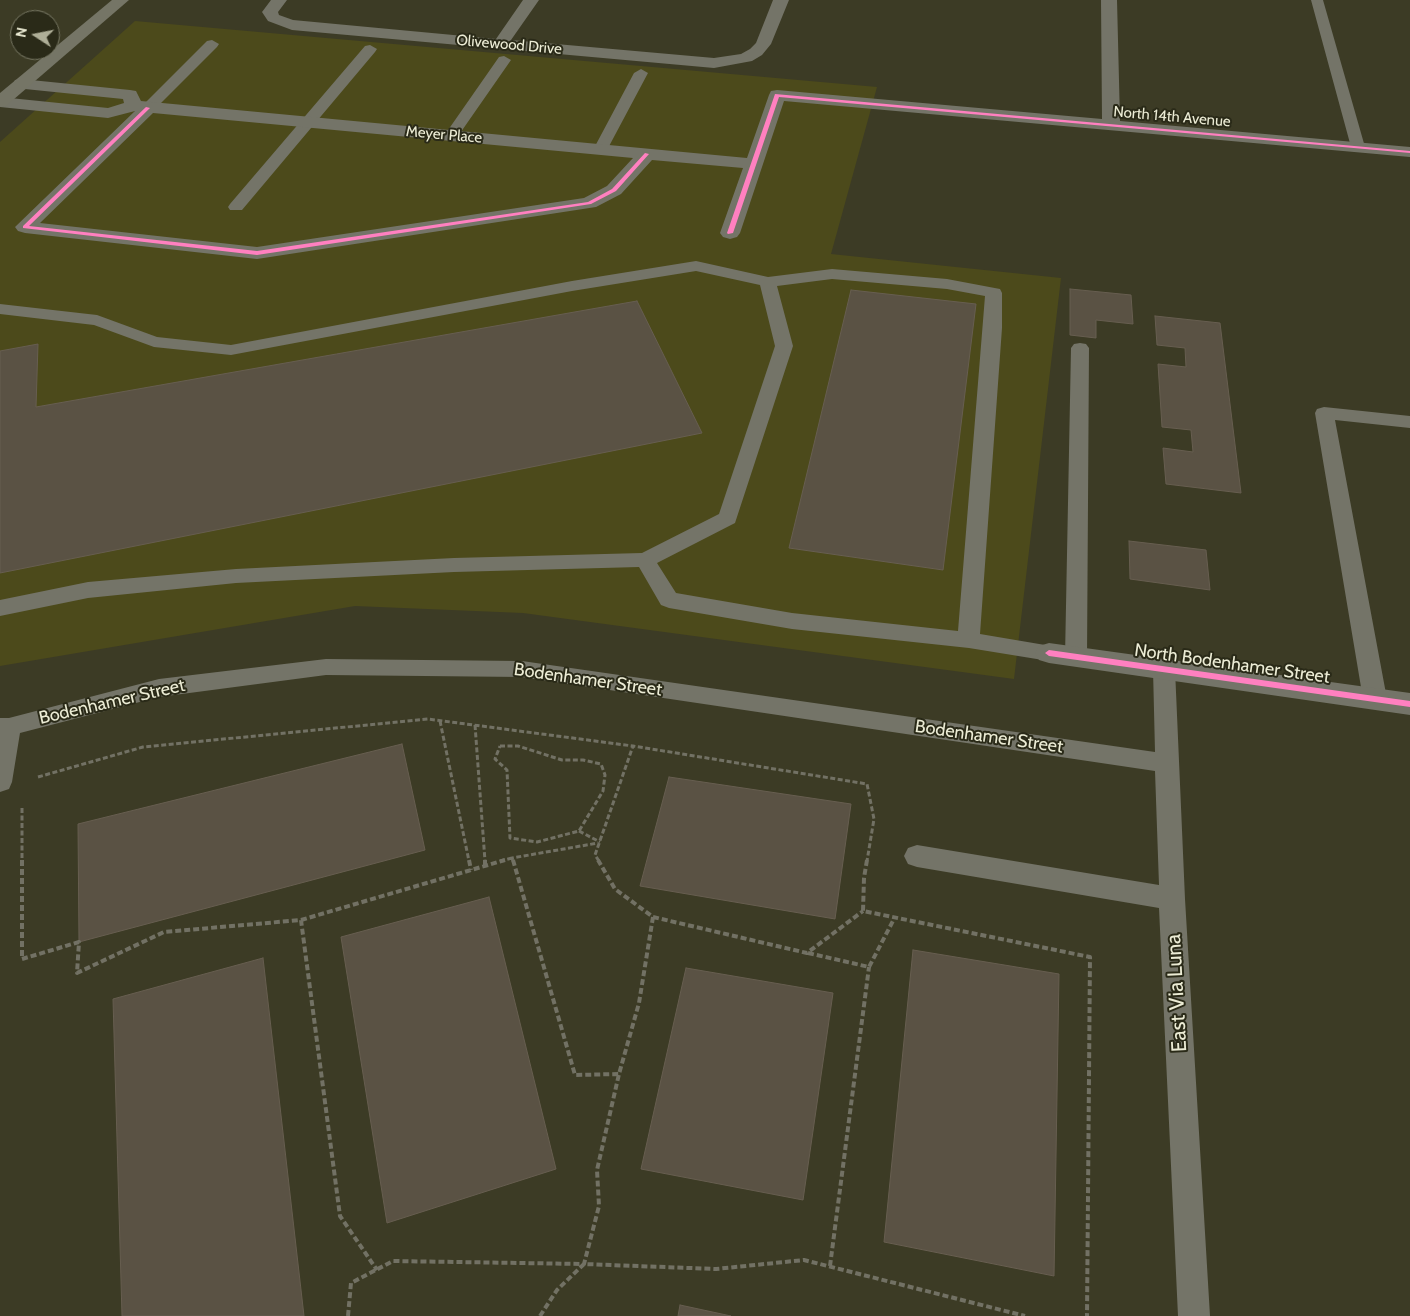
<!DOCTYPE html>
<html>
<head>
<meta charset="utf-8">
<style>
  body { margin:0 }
  #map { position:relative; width:1410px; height:1316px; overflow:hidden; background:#3c3b25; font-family:Cabin,sans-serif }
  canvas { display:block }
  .north { position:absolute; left:10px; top:10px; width:50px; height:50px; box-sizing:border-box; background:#2a2a18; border:1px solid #787864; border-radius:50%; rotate:281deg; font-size:14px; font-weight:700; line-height:20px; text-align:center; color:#ececd5 }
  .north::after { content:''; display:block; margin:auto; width:18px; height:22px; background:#aeae97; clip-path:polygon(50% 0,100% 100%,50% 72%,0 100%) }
</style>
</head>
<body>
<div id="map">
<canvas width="1410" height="1316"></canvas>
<div class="north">N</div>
</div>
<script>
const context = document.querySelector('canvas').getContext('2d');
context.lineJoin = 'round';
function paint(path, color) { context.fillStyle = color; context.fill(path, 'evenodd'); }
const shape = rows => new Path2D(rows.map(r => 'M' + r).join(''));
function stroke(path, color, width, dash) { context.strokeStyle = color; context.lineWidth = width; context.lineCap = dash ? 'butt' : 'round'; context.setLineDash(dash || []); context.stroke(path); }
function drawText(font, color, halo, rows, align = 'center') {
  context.font = font + ' Cabin,sans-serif'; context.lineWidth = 4; context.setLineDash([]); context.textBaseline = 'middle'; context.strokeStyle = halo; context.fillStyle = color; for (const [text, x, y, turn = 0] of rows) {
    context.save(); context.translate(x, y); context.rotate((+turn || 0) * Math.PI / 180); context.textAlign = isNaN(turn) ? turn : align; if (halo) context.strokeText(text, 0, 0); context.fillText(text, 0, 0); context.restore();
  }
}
const built = shape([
  [135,21,877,87,831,254,1061,278,1014,679,523,613,355,606,0,666,0,142]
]);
const building = shape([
  [1070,289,1131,295,1133,324,1096,320,1096,338,1070,335,1070,289],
  [851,290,976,304,943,570,789,548,851,290],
  [637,301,702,433,0,573,0,351,38,344,36,407,637,301],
  [1155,316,1220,323,1241,493,1166,484,1163,448,1193,452,1191,430,1162,427,1158,364,1186,367,1185,348,1157,345,1155,316],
  [1129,541,1206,550,1210,590,1130,579,1129,541],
  [402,744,425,850,79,942,78,824,402,744],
  [669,777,851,804,835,919,640,886,669,777],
  [489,897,556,1169,387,1223,341,937,489,897],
  [913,950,1059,974,1054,1276,884,1242,913,950],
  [263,958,304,1316,122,1316,113,999,263,958],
  [686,968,833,993,803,1200,641,1169,686,968],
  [680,1305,731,1316,678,1316,680,1305]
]);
const pathFar1 = shape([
  [440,721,469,861],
  [475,725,485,861],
  [500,746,518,746,562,760,583,760,601,764,605,775,603,791,579,831,537,842,510,838,507,770,495,759,500,746],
  [38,777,143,747,428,719,633,746],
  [22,808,22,861],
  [579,831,600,842],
  [500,861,512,858],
  [513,861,512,858,598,843],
  [599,861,595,855,633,746,867,784,874,819,867,861]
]);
const path = shape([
  [22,860,22,959,79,942,77,973,164,932,301,920,340,1216,377,1270],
  [469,860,471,870],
  [485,860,485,866],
  [513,860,575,1075,619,1074],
  [867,860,864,878,863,911,1090,957,1087,1316],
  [653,917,807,953,863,911],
  [301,920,505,860],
  [808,953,869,967,895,917],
  [830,1266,869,967],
  [348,1316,351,1283,393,1261,584,1264,599,1206,597,1170,619,1074,639,1003,653,917,615,889,598,860],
  [540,1316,557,1290,584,1264,716,1269,804,1260,1025,1316]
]);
const service = shape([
  [1311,0,1323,0,1365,147,1363,150,1358,151,1353,150,1351,147,1311,0],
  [212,40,219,44,217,47,153,111,143,111,141,108,143,105,207,41,212,40],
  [370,45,377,49,375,52,242,210,230,210,228,207,230,204,365,46,370,45],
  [504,56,511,60,456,139,446,139,444,136,446,133,499,57,504,56],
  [641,69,648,73,607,150,605,153,595,153,593,150,634,73,641,69],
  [696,261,768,277,832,269,947,279,1000,289,1002,293,1002,328,980,634,1057,647,1060,653,1057,659,1049,661,969,648,792,629,669,608,661,605,639,567,454,572,236,583,88,598,0,616,0,600,88,582,236,569,454,558,642,553,719,514,775,346,760,285,696,271,572,291,231,355,154,347,94,325,0,314,0,304,97,315,157,337,231,345,572,281,696,261],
  [832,279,947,289,985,296,958,631,792,613,676,593,657,563,735,523,793,346,777,286,832,279],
  [1080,343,1086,344,1089,348,1087,657,1084,663,1076,665,1068,663,1065,657,1071,348,1074,344,1080,343],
  [1324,407,1410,416,1410,428,1335,420,1387,699,1383,705,1375,708,1367,705,1363,699,1315,413,1317,409,1324,407],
  [326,659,522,661,1155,752,1153,669,1156,663,1164,661,1172,663,1175,669,1185,899,1210,1316,1178,1316,1159,908,917,867,908,864,904,856,908,848,917,845,1159,885,1155,771,522,677,326,675,159,697,20,733,12,782,9,789,0,792,0,718,9,718,159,679,326,659]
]);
const minor = shape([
  [271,0,287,0,278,12,279,15,293,20,496,39,523,0,539,0,511,40,714,58,741,54,750,49,756,43,773,0,789,0,771,44,762,55,752,61,714,68,292,30,268,21,262,12,271,0],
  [1101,0,1117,0,1120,121,1410,147,1410,157,784,101,740,233,737,237,730,239,723,237,720,233,743,168,652,160,621,194,596,207,257,259,25,233,18,231,15,227,135,111,108,118,0,107,0,97,108,108,124,103,123,99,15,88,13,84,15,80,21,79,130,90,136,91,141,101,747,158,769,95,771,91,777,90,1102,119,1101,0],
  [153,113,633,158,607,186,584,198,257,247,40,223,153,113],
  [1049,643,1410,693,1410,715,1049,663,1039,660,1035,653,1039,646,1049,643]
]);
const secondary = shape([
  [112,0,129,0,6,106,0,107,0,93,112,0]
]);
const cycleway = shape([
  [775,94,1410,151,1410,153,779,97,733,233,728,234,727,233,775,94],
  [146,107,150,108,29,226,257,251,588,202,612,189,645,153,649,154,616,191,591,204,257,255,23,228,23,226,146,107],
  [1049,650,1410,701,1410,707,1049,656,1045,653,1049,650]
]);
const farStreetnames = [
  ["Olivewood Drive",509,45,5],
  ["North 14th Avenue",1172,117,5],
  ["Meyer Place",444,135,5]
];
const streetNames = [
  ["North Bodenhamer Street",1232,664,8],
  ["Bodenhamer Street",588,680,8],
  ["Bodenhamer Street",112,702,-13],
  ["Bodenhamer Street",989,737,8]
];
const nearStreetnames = [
  ["East Via Luna",1177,993,-93]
];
paint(built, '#4c4a1b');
paint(building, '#5a5244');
stroke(building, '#675e50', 1);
stroke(pathFar1, '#727164', 3, [5, 2.5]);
stroke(path, '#727164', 4, [6, 3]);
paint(service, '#747468');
paint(minor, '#747468');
paint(secondary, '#757566');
paint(cycleway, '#ff80c0');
drawText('15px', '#ececd5', '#2a2a18', farStreetnames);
drawText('18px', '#ececd5', '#2a2a18', streetNames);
drawText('21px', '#ececd5', '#2a2a18', nearStreetnames);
</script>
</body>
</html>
